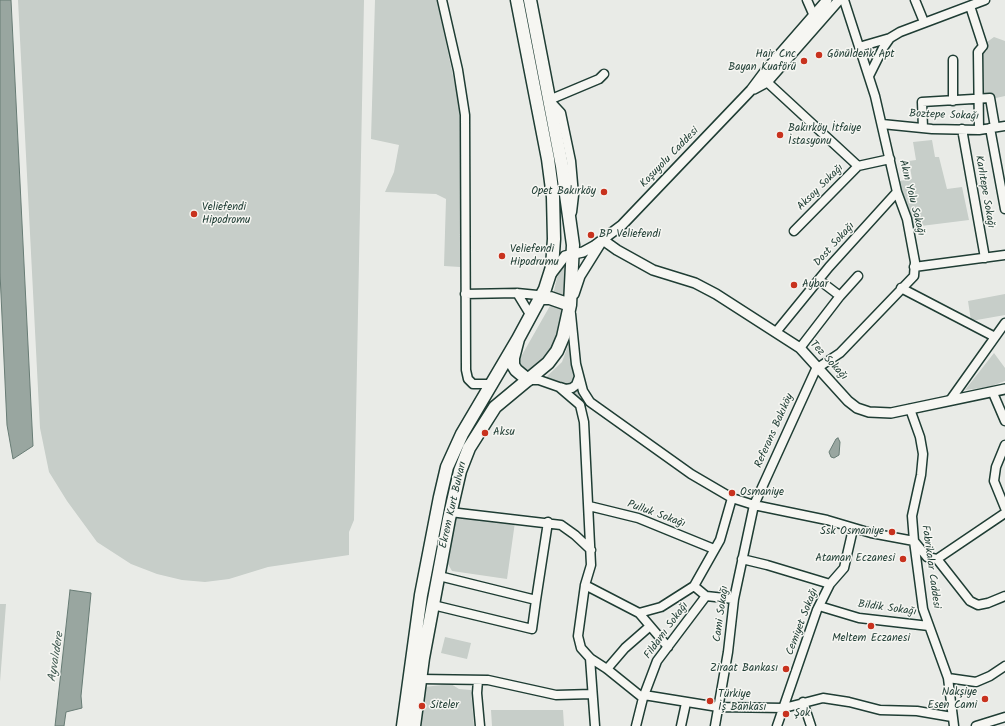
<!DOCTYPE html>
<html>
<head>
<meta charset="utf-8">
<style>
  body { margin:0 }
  canvas { display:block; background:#e9ebe7 }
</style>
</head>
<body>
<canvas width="1005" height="726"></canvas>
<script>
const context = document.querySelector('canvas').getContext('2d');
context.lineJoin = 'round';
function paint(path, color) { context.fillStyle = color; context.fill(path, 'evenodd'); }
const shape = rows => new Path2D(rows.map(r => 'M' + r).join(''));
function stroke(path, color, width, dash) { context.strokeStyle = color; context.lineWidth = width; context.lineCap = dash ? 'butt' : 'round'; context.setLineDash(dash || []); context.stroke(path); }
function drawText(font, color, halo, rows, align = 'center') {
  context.font = font + ' Kalam,sans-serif'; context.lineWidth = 3; context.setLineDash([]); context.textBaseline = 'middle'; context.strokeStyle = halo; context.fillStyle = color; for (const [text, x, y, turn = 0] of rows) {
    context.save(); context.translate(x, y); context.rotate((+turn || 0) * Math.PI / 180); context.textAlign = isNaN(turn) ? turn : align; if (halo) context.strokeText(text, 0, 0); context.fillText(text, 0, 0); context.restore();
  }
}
const green = shape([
  [18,0,364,0,354,520,349,532,349,555,268,567,229,579,205,582,182,580,157,574,131,564,97,542,67,501,49,472,40,428],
  [375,0,437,0,460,109,460,267,444,266,446,199,436,194,385,192,394,172,399,145,371,139],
  [994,37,1005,41,1005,96,996,98,992,94,983,93,982,53,987,51,987,42],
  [932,140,935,157,939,157,947,189,962,187,969,220,913,227,899,181,912,179,909,161,916,160,913,142],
  [565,266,567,267,568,300,553,295,559,269],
  [1005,294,1005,315,971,321,968,301],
  [551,304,564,307,564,313,554,346,548,358,529,373,525,373,518,362],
  [572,335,571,354,575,382,568,387,544,379,562,362],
  [994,353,1005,368,1005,381,989,387,965,390],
  [577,386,587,400,583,402,580,402,571,390],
  [455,514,515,522,507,579,452,571,448,564],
  [0,604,6,604,0,682],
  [445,637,471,643,467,659,441,653],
  [451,684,459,689,471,690,474,726,421,726,424,687],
  [491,710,563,710,564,726,492,726]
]);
const water = shape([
  [0,0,11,0,33,446,13,459,7,425,0,273,0,0],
  [838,438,840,442,839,455,834,458,831,457,829,452,836,439,838,438],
  [70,590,91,593,81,696,82,708,66,712,64,726,55,726,70,590]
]);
const minor = shape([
  [442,0,458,70,465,115,466,370,468,379,473,384,491,384],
  [807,0,814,16],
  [915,0,924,22],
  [970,6,983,46,978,52,979,130],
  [859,47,890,38],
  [953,60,953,101],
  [869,76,883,48,890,38,900,32,985,0],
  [767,82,858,166],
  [882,124,932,129,979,130,1005,126],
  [923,128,922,102,990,98,995,127],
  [990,128,1005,209],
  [962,129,985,258],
  [572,212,574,195,571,161,561,113,549,100,599,79,604,74],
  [794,231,858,166,890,159],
  [914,267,1005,255],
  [901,288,995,337],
  [517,293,531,316],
  [465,294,517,293,537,295,542,298],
  [840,296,858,276],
  [571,314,576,364,583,391,590,402,691,474,732,498,754,505,827,520,871,533,914,541,927,557,937,559,970,601,978,605,988,603,1005,596],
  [776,332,829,267,897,192],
  [800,348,840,296,819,280],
  [528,380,539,380,559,387,580,405,584,422,591,565,585,585,578,636,581,648,590,658,607,669,643,698],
  [560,387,566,389,572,388,576,385,579,377],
  [993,393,1005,421],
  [951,399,1005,323],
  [910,409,920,437,923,454,921,475,912,516,914,541,923,609,948,678,954,726],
  [1005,445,996,467,994,481,1005,508],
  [589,506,638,518,714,549],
  [450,512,561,525,575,535,591,550],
  [742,559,767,565,830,584],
  [937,559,1005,513],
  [439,576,536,600,548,522],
  [585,585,639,613,668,647],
  [694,586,706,596,734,599],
  [433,605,532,629,536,600],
  [819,606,859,618,929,626],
  [639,613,661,607,694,586,720,540,732,498],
  [590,658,595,726],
  [607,669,625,648,649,627],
  [948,678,976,682,990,676,1005,666],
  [420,679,488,680,556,695,592,694],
  [478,680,477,693,480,726],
  [644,695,718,707,784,708,823,698,849,702,880,710,917,711,952,717],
  [803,702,811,726],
  [636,726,643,698,657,661,706,596],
  [681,726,686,703],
  [715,726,728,652,734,599,754,505,816,369,840,353,914,276,915,262,907,219,897,192,875,96,844,0],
  [777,726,817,610,830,584,844,568,853,529],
  [976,726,1005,717]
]);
const tertiary = shape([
  [754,89,767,82,839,0],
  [603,240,617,250,653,270,695,283,716,294,800,348,848,401,857,408,869,412,891,413,1005,389],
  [552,273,565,256,583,252,594,246,622,225,751,90,766,70,827,0],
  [574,294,580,276,600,244]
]);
const primary = shape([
  [517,0,548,159,553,197,554,239,552,267,545,289,518,339,513,358,513,365,516,370,528,380],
  [542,298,550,298,570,305],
  [403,726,421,595,440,497,447,467,462,434,518,339],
  [414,726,423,658,449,519,460,471,469,448,495,407,548,363,557,351,563,337,570,305,573,245,562,166,530,0]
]);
const markers = [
  [819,55,4,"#c8321e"],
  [804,61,4,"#c8321e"],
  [780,135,4,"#c8321e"],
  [604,192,4,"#c8321e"],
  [194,214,4,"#c8321e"],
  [591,235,4,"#c8321e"],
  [502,256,4,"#c8321e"],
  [794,285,4,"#c8321e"],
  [485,433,4,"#c8321e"],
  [732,493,4,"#c8321e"],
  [892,532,4,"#c8321e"],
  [903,559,4,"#c8321e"],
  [871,626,4,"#c8321e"],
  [786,669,4,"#c8321e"],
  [985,699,4,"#c8321e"],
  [710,701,4,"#c8321e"],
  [422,706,4,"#c8321e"],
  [786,714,4,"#c8321e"]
];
const poiNames = [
  ["Hair Cnc",796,55,"right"],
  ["Bayan Kuaförü",796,68,"right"],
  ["Gönüldenk Apt",827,55],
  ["Bakırköy İtfaiye",788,129],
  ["İstasyonu",788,142],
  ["Opet Bakırköy",596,192,"right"],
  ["Veliefendi",202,208],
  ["Hipodromu",202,221],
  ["BP Veliefendi",599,235],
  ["Veliefendi",510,250],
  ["Hipodrumu",510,263],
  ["Aybar",802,285],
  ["Aksu",493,433],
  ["Osmaniye",740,493],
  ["Ssk Osmaniye",884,532,"right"],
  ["Ataman Eczanesi",895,559,"right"],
  ["Meltem Eczanesi",871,639,"center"],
  ["Ziraat Bankası",778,669,"right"],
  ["Nakşiye",977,693,"right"],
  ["Esen Cami",977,706,"right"],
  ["Türkiye",718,695],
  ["İş Bankası",718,708],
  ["Siteler",430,706],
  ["Şok",794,714]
];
const streetNames = [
  ["Boztepe Sokağı",944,116,2],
  ["Koşuyolu Caddesi",670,158,-46],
  ["Aksoy Sokağı",821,188,-45],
  ["Karlıtepe Sokağı",984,192,80],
  ["Akın Yolu Sokağı",911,198,76],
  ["Dost Sokağı",835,245,-48],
  ["Tez Sokağı",828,361,47],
  ["Referans Bakıköy",775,431,-66],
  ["Ekrem Kurt Bulvarı",454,505,-77],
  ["Pulluk Sokağı",656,515,20],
  ["Fabrikalar Caddesi",930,567,82],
  ["Bildik Sokağı",887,609,8],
  ["Cami Sokağı",722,614,-82],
  ["Cemiyet Sokağı",803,622,-69],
  ["Fildamı Sokağı",667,631,-54]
];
const waterNames = [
  ["Ayvalıdere",57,657,-81]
];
paint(green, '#c7cec9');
paint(water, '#99a6a0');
stroke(water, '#687c75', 1);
stroke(minor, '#1f3d34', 11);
stroke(tertiary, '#1f3d34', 12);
stroke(primary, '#1f3d34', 15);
stroke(minor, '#f6f6f2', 8);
stroke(tertiary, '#f6f6f2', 9);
stroke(primary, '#f6f6f2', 12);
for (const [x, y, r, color] of markers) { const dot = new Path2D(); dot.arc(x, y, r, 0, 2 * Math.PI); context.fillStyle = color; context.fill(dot); stroke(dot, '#f6f6f2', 1.5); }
drawText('11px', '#1f3d34', '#f6f6f2', poiNames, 'left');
drawText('11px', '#1f3d34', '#f6f6f2', streetNames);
drawText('italic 12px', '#445c54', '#f6f6f2', waterNames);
</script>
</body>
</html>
